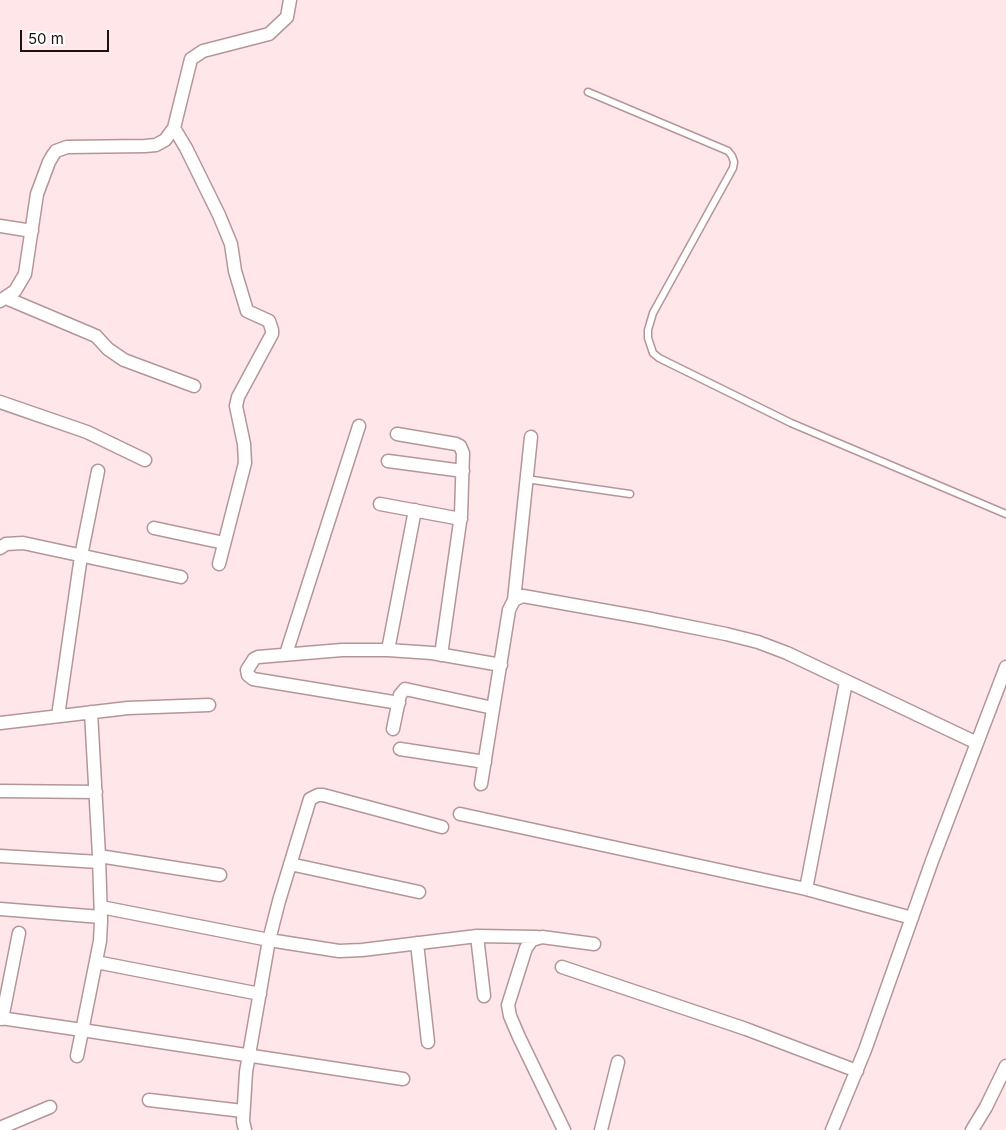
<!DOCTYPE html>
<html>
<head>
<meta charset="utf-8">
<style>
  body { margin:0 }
  #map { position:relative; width:1006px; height:1130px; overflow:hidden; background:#ffe6e9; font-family:Inter,sans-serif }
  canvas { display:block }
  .scale { position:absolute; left:20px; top:30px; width:89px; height:22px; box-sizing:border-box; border:2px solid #1c1213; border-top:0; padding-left:6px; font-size:15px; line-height:18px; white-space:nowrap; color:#1c1213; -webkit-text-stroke:4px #fff; paint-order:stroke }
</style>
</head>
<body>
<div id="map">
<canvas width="1006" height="1130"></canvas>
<div class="scale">50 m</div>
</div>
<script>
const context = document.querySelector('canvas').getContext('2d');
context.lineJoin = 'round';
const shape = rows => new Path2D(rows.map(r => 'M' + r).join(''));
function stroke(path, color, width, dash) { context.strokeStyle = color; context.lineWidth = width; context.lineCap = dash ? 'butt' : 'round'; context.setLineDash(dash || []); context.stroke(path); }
const lane = shape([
  [588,92,728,151,732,156,734,162,733,168,653,313,648,330,648,338,653,353,659,358,791,423,1006,514],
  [526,479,630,494]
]);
const street = shape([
  [174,128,186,148,219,215,231,244,235,271,247,311,269,321,272,330,272,334,238,397,236,406,244,444,245,463,219,564],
  [0,226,32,231],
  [6,298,96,336,108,349,124,360,194,386],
  [0,301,15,291,25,274,37,194,49,162,53,155,56,151,67,147,145,146,156,145,165,140,174,128,191,59,203,51,269,34,287,17,290,0],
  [0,402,87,432,145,460],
  [397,434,456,444,460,446,463,453,461,515,441,655],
  [388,461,463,471],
  [380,504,461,519],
  [154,528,224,543],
  [0,548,6,544,23,543,181,577],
  [514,600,531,437],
  [388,650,415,510],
  [286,654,359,426],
  [399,703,253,679,248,675,247,670,254,659,258,657,342,650,388,650,432,653,501,665],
  [58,716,81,556,98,471],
  [0,723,128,708,209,705],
  [393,729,400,695,405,689,493,708],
  [400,749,485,762],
  [481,784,509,610,514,600,523,596,646,618,726,634,758,642,787,653,977,743],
  [0,791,96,792],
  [460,814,806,889,912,918],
  [0,856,99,862],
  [99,856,220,875],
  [290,864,419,892],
  [806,889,846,682],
  [101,907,269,940,339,951,362,950,477,936,537,937],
  [0,909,101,917],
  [477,936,484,996],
  [417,943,428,1042],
  [96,962,260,994],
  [562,967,746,1029,857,1071],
  [0,1018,82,1030,403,1079],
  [2,1019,19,933],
  [77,1056,100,941,101,921,99,856,91,712],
  [149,1100,243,1111],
  [0,1128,50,1107],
  [245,1130,243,1121,246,1072,269,940,279,901,310,799,318,795,323,795,442,827],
  [564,1130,519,1037,510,1016,508,1005,526,948,532,940,542,937,594,944],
  [601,1130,618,1062],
  [832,1130,865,1050,932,861,1006,667],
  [972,1130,986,1107,1006,1066]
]);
stroke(lane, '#b3969a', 9);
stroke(street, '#b3969a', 15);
stroke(lane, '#fff', 6);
stroke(street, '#fff', 12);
</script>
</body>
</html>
